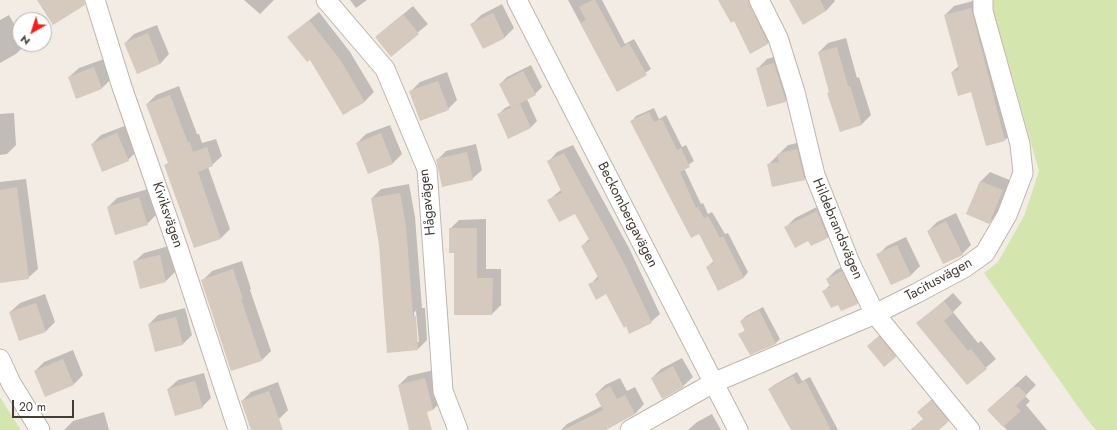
<!DOCTYPE html>
<html>
<head>
<meta charset="utf-8">
<style>
  body { margin:0 }
  #map { position:relative; width:1117px; height:430px; overflow:hidden; background:#f2ece5; font-family:Jost,sans-serif }
  canvas { display:block }
  .north { position:absolute; left:12px; top:12px; width:40px; height:40px; box-sizing:border-box; background:#fff; border:1px solid #b4b1ae; border-radius:50%; rotate:219deg; font-size:11px; font-weight:700; line-height:16px; text-align:center; color:#443c35 }
  .north::after { content:''; display:block; margin:auto; width:14px; height:18px; background:#f51e1a; clip-path:polygon(50% 0,100% 100%,50% 72%,0 100%) }
  .scale { position:absolute; left:12px; top:400px; width:62px; height:18px; box-sizing:border-box; border:2px solid #443c35; border-top:0; padding-left:5px; font-size:12px; line-height:14px; white-space:nowrap; color:#443c35; -webkit-text-stroke:3px #fff; paint-order:stroke }
</style>
</head>
<body>
<div id="map">
<canvas width="1117" height="430"></canvas>
<div class="north">N</div>
<div class="scale">20 m</div>
</div>
<script>
const context = document.querySelector('canvas').getContext('2d');
context.lineJoin = 'round';
function paint(path, color) { context.fillStyle = color; context.fill(path, 'evenodd'); }
const shape = rows => new Path2D(rows.map(r => 'M' + r).join(''));
function stroke(path, color, width, dash) { context.strokeStyle = color; context.lineWidth = width; context.lineCap = dash ? 'butt' : 'round'; context.setLineDash(dash || []); context.stroke(path); }
function drawText(font, color, halo, rows, align = 'center') {
  context.font = font + ' Jost,sans-serif'; context.lineWidth = 3; context.setLineDash([]); context.textBaseline = 'middle'; context.strokeStyle = halo; context.fillStyle = color; for (const [text, x, y, turn = 0] of rows) {
    context.save(); context.translate(x, y); context.rotate((+turn || 0) * Math.PI / 180); context.textAlign = isNaN(turn) ? turn : align; if (halo) context.strokeText(text, 0, 0); context.fillText(text, 0, 0); context.restore();
  }
}
const green = shape([
  [993,0,1117,0,1117,430,1096,430,1086,418,984,273,998,262,1024,216,1039,171,994,13],
  [0,397,8,410,21,430,0,430]
]);
const shadow = shape([
  [244,0,274,0,260,14],
  [350,0,367,0,356,8],
  [568,0,602,0,625,44,634,39,651,69,617,91],
  [719,0,760,0,777,34,768,43,751,53,734,19],
  [791,0,834,0,835,1,826,11],
  [977,0,1014,131,1005,140,972,91,952,72,959,66,945,15,954,6],
  [502,4,514,28,505,37,483,48,472,24,481,15],
  [413,6,428,24,391,55,376,37],
  [319,12,350,52,374,92,365,101,344,114,310,58,289,37],
  [9,15,20,35,20,44,25,45,16,54,0,63,0,20],
  [157,25,169,54,160,64,125,43,134,34],
  [846,38,857,78,859,77,871,115,862,124,840,131,819,52,828,43],
  [783,54,795,92,786,101,758,68,767,59],
  [104,59,111,79,102,88,69,77,79,68],
  [531,65,542,87,535,94,527,99,537,121,530,128,498,115,505,108,511,105,500,84,507,77],
  [447,72,457,100,448,109,411,91,420,82],
  [179,86,197,134,199,134,202,143,216,139,222,156,212,165,208,167,230,229,221,238,195,247,166,165,169,162,147,104,156,95],
  [654,108,659,119,666,115,682,147,686,145,694,161,684,168,701,204,703,203,708,214,712,212,725,234,728,233,748,272,744,277,719,290,707,267,714,261,700,233,632,121,636,116],
  [14,113,16,145,7,154,0,155,0,114],
  [127,125,137,151,128,160,92,144,101,135],
  [390,125,402,154,393,163,369,172,357,143,366,134],
  [807,141,814,169,804,179,768,165,788,145],
  [476,144,482,170,472,179,437,160,446,151],
  [573,145,630,250,660,314,651,322,606,293,590,285,598,276,582,246,590,238,576,212,549,200,562,189,549,161,557,152],
  [990,172,1012,181,998,214,989,223,967,214,981,181],
  [26,179,38,269,28,278,0,269,0,182],
  [409,184,415,217,422,308,425,308,427,340,418,349,380,245,372,198,381,189],
  [416,311,419,342,417,342,414,312],
  [148,189,156,215,147,224,108,207,117,198],
  [827,202,837,228,828,237,809,240,786,227,795,218],
  [956,213,971,245,962,254,928,231,937,222],
  [486,219,486,269,501,269,501,305,492,314,455,252,450,229,459,220],
  [906,237,920,266,911,275,891,284,878,255,887,246],
  [169,246,175,272,166,281,141,287,134,262,144,253],
  [242,261,251,289,250,290,271,351,262,360,202,281,212,271],
  [851,263,866,294,857,303,838,304,824,291,830,285,827,279,836,270],
  [953,293,962,303,953,312,978,343,981,341,996,359,967,384,918,323],
  [45,294,55,322,46,331,20,340,10,312,20,303],
  [763,307,780,339,776,343,750,354,740,335,746,329,741,321,746,316],
  [185,308,192,335,183,344,156,351,149,324,158,315],
  [888,328,904,347,895,356,868,346],
  [73,350,83,375,74,384,35,371,44,362],
  [682,358,693,377,683,386,663,398,652,378,661,369],
  [434,370,442,400,433,410,399,385,408,376],
  [797,372,802,381,810,377,838,430,812,430,769,389,774,385],
  [204,373,211,398,202,407,168,389,178,380],
  [1026,375,1036,385,1025,396,1030,401,1026,405,1047,430,1007,430,988,410],
  [620,378,627,391,635,387,644,404,635,414,603,430,561,430,567,424,602,406,596,394,605,385],
  [278,382,288,410,279,419,242,401,251,392],
  [941,391,957,411,937,430,912,430,924,418,918,412],
  [104,412,109,430,64,430,73,421],
  [712,414,721,430,688,430,697,422]
]);
const building = shape([
  [37,0,84,0,85,5,53,25],
  [593,0,595,0,621,48,629,43,647,75,617,92,580,23,586,20,579,7],
  [718,0,748,0,768,44,750,54,734,21,731,23],
  [789,0,820,0,826,11,803,25],
  [971,8,1005,141,986,146,971,92,958,96,951,72,959,70,944,15],
  [493,13,505,38,483,49,470,24],
  [403,14,419,34,391,57,375,37],
  [309,20,341,61,365,102,343,115,310,60,307,62,287,37],
  [148,33,160,64,137,74,124,43],
  [837,47,848,86,850,86,862,125,840,132,827,93,829,92,818,52],
  [774,63,786,102,767,107,756,68],
  [94,67,102,89,76,99,68,77],
  [523,71,536,95,513,107,520,104,531,128,508,139,497,114,511,108,499,84],
  [438,81,449,110,420,121,409,91],
  [170,95,188,143,190,142,193,152,207,147,213,166,198,172,221,239,194,248,164,165,168,163,146,104],
  [649,112,654,122,662,119,677,150,681,148,690,167,680,172,696,208,698,207,704,218,708,216,720,238,723,236,744,278,718,291,706,267,714,263,699,234,691,238,630,121],
  [117,133,129,161,102,172,91,144],
  [381,133,393,164,368,174,356,143],
  [797,149,805,180,772,187,767,164,779,162,777,154],
  [467,152,473,180,442,187,436,159],
  [564,153,622,259,652,323,629,334,626,326,624,328,606,294,596,300,588,284,599,279,581,246,590,241,575,214,559,222,547,200,562,193,547,161],
  [980,181,1003,190,989,224,966,214],
  [17,187,29,279,0,283,0,190],
  [400,193,406,226,413,317,416,316,418,350,387,353,379,245,371,198],
  [139,197,148,225,115,235,107,207],
  [817,211,828,238,811,246,808,241,795,248,784,227],
  [946,221,963,255,943,264,927,231],
  [449,228,477,228,477,278,493,278,492,315,454,315,454,253,449,253],
  [897,245,911,276,891,285,876,254],
  [160,255,166,282,140,289,133,261],
  [233,269,243,299,241,299,262,361,231,371,201,280],
  [842,271,858,304,841,311,838,305,831,308,822,291,830,287,826,279],
  [944,301,953,313,944,321,968,351,971,349,987,369,967,385,916,323],
  [36,303,46,332,19,341,9,312],
  [759,310,776,344,750,355,738,334,745,331,740,321],
  [176,317,183,345,155,352,148,324],
  [879,336,896,357,884,367,867,346],
  [63,359,74,385,45,397,34,371],
  [673,366,684,387,662,399,651,378],
  [793,376,798,385,805,380,831,430,791,430,768,389],
  [425,378,433,410,427,412,432,430,409,430,398,385],
  [195,381,203,408,175,416,167,389],
  [610,386,617,399,625,395,635,414,606,430,563,430,603,410,595,394],
  [1013,387,1019,387,1027,395,1016,406,1021,411,1003,427,987,410],
  [269,391,283,430,251,430,241,401],
  [931,400,949,421,939,430,910,430,923,419,917,412]
]);
const street = shape([
  [95,0,122,87,179,251,238,430],
  [326,0,385,69,427,169,443,391,458,430],
  [517,0,738,430],
  [759,0,778,38,795,92,815,175,850,263,875,314,970,430],
  [0,359,11,383,40,430],
  [630,430,713,383,875,314,917,293,964,268,985,253,1007,215,1023,173,1020,144,983,11,983,0]
]);
const streetNames = [
  ["Hågavägen",428,202,-96],
  ["Kiviksvägen",167,215,71],
  ["Beckombergavägen",627,215,63],
  ["Hildebrandsvägen",837,229,67],
  ["Tacitusvägen",939,280,-29]
];
paint(green, '#d4e6ae');
paint(shadow, '#0003');
paint(building, '#d6cabe');
stroke(street, '#c0b6ab', 21);
stroke(street, '#fff', 19);
drawText('14px', '#443c35', '#fff', streetNames);
</script>
</body>
</html>
